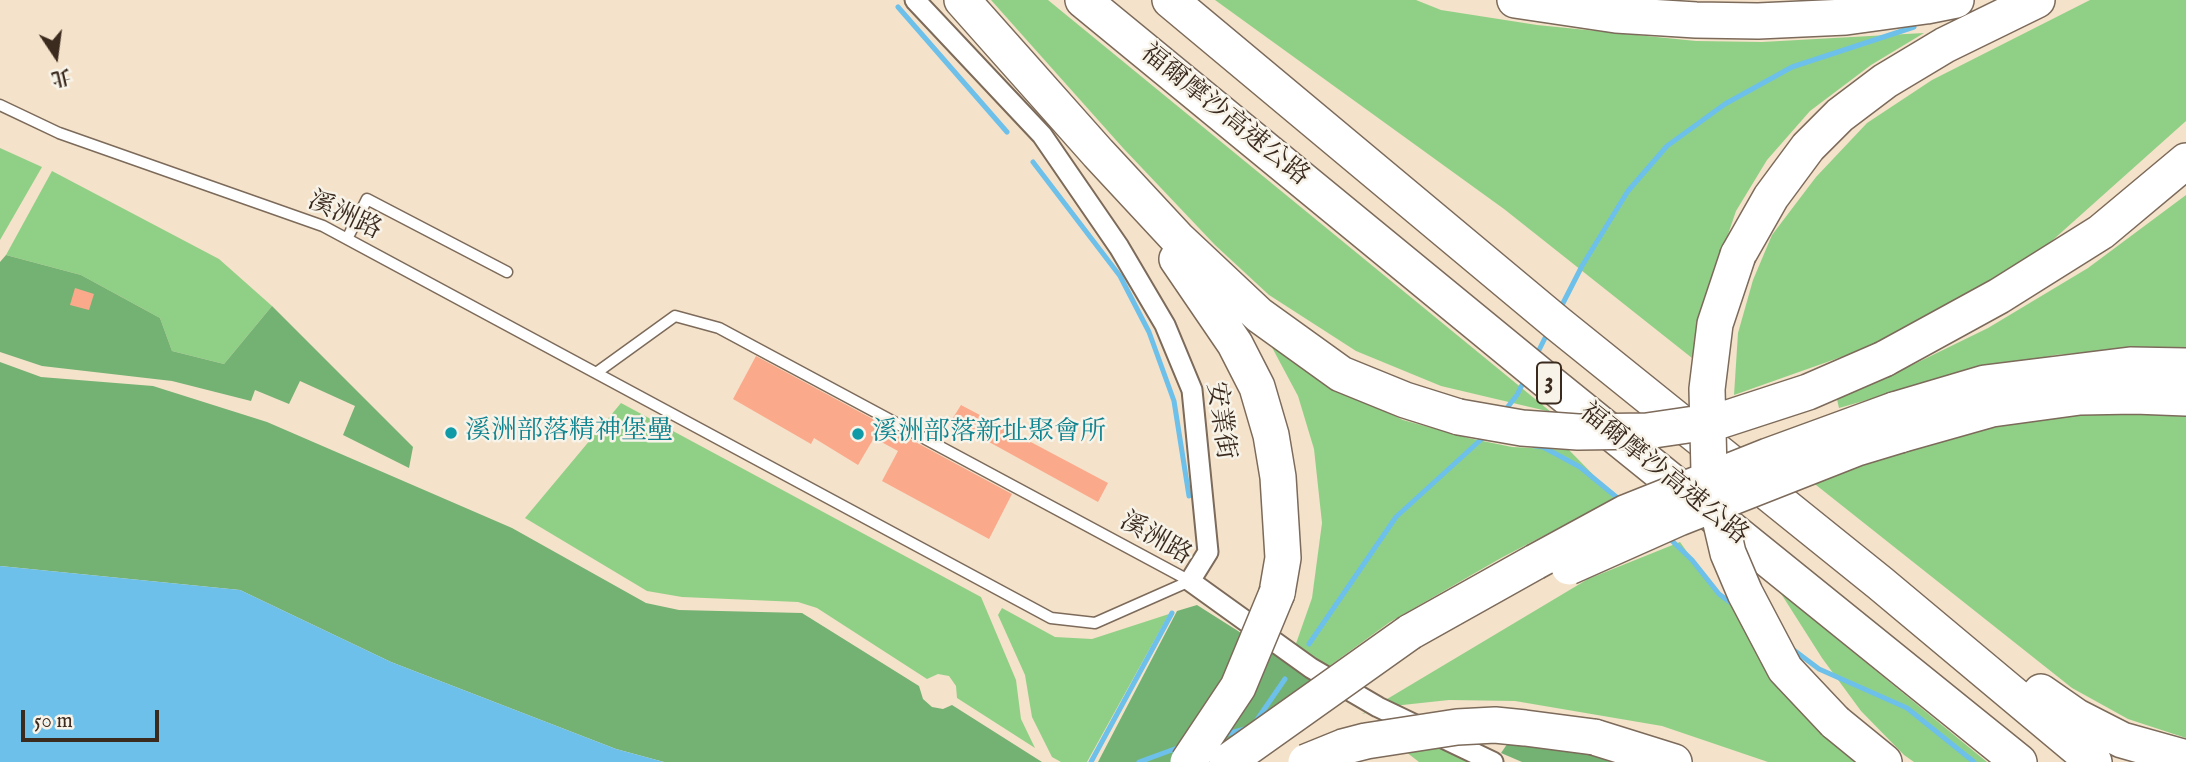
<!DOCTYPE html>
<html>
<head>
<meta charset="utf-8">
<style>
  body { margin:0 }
  #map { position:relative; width:2186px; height:762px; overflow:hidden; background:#f5e2ca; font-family:"IM FELL English","Noto Serif TC",serif }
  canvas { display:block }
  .north { position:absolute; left:21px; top:21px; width:70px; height:70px; -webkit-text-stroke:5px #f7f3e8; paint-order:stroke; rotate:167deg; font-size:19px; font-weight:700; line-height:28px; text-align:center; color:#3b2a1e }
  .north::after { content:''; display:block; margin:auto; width:24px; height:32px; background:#3b2a1e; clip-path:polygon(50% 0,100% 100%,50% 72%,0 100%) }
  .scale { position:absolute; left:21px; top:710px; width:138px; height:32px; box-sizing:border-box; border:4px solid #3b2a1e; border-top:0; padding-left:9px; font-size:21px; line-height:24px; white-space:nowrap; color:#3b2a1e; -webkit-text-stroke:5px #f7f3e8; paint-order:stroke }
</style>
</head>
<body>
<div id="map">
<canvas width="2186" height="762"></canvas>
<div class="north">北</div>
<div class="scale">50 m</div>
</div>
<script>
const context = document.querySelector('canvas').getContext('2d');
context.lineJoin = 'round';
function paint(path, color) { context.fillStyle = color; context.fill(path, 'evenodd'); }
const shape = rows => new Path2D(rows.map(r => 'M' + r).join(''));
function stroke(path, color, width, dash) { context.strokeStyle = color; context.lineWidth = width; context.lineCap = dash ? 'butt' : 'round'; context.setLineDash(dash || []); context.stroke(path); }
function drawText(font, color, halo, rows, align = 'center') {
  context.font = font + ' "IM FELL English","Noto Serif TC",serif'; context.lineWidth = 5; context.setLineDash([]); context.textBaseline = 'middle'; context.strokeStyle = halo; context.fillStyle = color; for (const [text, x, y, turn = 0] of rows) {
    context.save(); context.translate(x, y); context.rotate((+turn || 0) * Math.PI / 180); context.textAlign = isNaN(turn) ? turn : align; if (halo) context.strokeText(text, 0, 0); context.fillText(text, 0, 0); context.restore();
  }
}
const green = shape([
  [991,0,1048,0,1551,412,1441,386,1356,351,1269,295,1215,245,1123,148],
  [1215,0,1416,0,1441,10,1537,25,1696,41,1762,42,1924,33,1871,65,1810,111,1767,160,1736,211,1720,258,1692,358,1504,209],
  [2090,0,2186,0,2186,121,2045,247,1957,301,1878,344,1734,395,1738,333,1753,280,1772,235,1816,177,1867,123,1932,80],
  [0,148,42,167,0,240],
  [52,171,219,259,272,306,224,364,172,351,160,318,81,275,6,255],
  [2186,195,2186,351,2135,348,2055,355,1951,376,1839,408,1836,395,1898,372,1988,328,2088,268],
  [1267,338,1341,390,1403,420,1468,438,1512,447,1569,450,1616,498,1501,558,1390,622,1259,717,1286,672,1312,598,1322,523,1314,449,1298,396],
  [621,403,981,597,1016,680,1021,719,1035,748,957,698,956,686,949,676,938,674,927,679,817,608,798,602,682,597,647,591,525,518],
  [2079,412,2186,412,2186,738,2128,719,2072,688,1811,481,1878,458,1983,428],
  [1680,542,1717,594,1737,611,1790,698,1837,747,1857,762,1768,762,1662,726,1515,701,1449,700,1393,706,1362,714,1588,579],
  [1780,592,1987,762,1914,762,1904,755,1861,711,1822,658],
  [1002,608,1055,637,1092,639,1169,614,1087,762,1061,762,1052,757,1032,717,1025,675,998,615],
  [1428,734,1488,762,1419,762,1392,741]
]);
const forest = shape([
  [6,255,81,275,160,318,172,351,224,364,272,306,413,447,409,468,343,435,355,406,300,381,289,404,255,390,251,401,172,381,42,366,0,352,0,262],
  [0,362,41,377,153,386,267,422,512,528,646,603,679,610,802,613,919,686,923,699,932,707,943,709,952,705,1042,762,664,762,616,749,391,662,240,590,0,566],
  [1197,605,1320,683,1217,762,1098,762,1177,611],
  [1514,734,1657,762,1522,762,1501,753]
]);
const water = shape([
  [0,566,240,590,391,662,616,749,664,762,0,762]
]);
const stream = shape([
  [898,7,1007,132],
  [1033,162,1120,276,1149,332,1174,401,1189,496],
  [1560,309,1582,266,1628,191,1667,146,1725,104,1792,67,1914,27],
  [1536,356,1549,330],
  [1503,413,1517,395,1526,377],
  [1535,446,1543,447,1580,467,1620,500],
  [1667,536,1692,560,1719,594,1735,606],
  [1309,644,1396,517,1486,435],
  [1791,648,1819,669,1907,708,1974,762],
  [1223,735,1252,727,1285,679],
  [1091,762,1172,613],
  [1139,762,1180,747]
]);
const building = shape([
  [75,288,94,294,89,310,70,305],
  [756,356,1012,494,989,539,882,481,898,451,874,438,858,465,814,438,811,444,733,399],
  [961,405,1108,483,1098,502,951,421]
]);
const service = shape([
  [0,105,59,133,323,226,1051,618,1095,623,1190,581],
  [347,239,367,199,507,272],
  [596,373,675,316,719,328,1190,581]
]);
const minor = shape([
  [915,0,1042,135,1119,247,1165,325,1192,390,1208,552,1190,581,1311,668,1378,707,1493,762]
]);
const motorway = shape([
  [962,0,1098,153,1177,238,1259,315,1341,374,1405,400,1459,417],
  [1083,0,1546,380,2019,762],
  [1170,0,1557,323,1880,583,2094,762],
  [1515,0,1616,15,1696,20,1758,21,1846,17,1926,6,1956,0],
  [1738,255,1771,197,1808,147,1840,115,1885,81,1945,45,2037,0],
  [1177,259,1235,344,1257,387,1271,435,1278,477,1283,558,1277,593],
  [1884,359,1999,296,2101,232,2186,161],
  [1894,410,1985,383,2130,365,2186,366],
  [1900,435,1992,409,2080,397,2135,396,2186,398],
  [1410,632,1535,562],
  [2041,692,2077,717,2122,740,2186,758],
  [1835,722,1884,762],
  [1594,737,1674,762]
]);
const motorwayBridge = shape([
  [1738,255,1715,324,1707,389,1709,472,1728,553,1745,593,1785,669,1835,722],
  [1459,417,1522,428,1578,432,1647,431,1722,420,1808,392,1884,359],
  [1535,562,1625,513,1768,456,1894,410],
  [1569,567,1679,518,1857,448,1900,435],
  [1188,762,1238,687,1277,593],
  [1227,762,1410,632],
  [1306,762,1343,747,1366,741,1457,727,1495,725,1525,728,1594,737]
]);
const markers = [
  [451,433,7,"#0f9aa8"],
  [858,434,7,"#0f9aa8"]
];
const shields = [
  [1549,383,24]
];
const shieldNames = [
  ["3",1549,383]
];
const streetNames = [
  ["福爾摩沙高速公路",1224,116,39],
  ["溪洲路",344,217,25],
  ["安業街",1219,421,82],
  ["福爾摩沙高速公路",1663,475,39],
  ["溪洲路",1155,540,30]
];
const cultureNames = [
  ["溪洲部落精神堡壘",465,433],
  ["溪洲部落新址聚會所",872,434]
];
paint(green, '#90d086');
paint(forest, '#74b273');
paint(water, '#6dc0e9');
stroke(stream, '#6dc0e9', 5);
paint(building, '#fba98b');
stroke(service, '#7c6a5a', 13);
stroke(minor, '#7c6a5a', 23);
stroke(motorway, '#7c6a5a', 38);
stroke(service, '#fff', 10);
stroke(minor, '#fff', 19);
stroke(motorway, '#fff', 35);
stroke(motorwayBridge, '#7c6a5a', 38, []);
stroke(motorwayBridge, '#fff', 35);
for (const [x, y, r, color] of markers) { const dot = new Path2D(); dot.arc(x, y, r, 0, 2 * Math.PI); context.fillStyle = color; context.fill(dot); stroke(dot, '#f7f3e8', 2.5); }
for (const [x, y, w] of shields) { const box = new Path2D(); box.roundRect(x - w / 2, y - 20.5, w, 41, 5); context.fillStyle = '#f7f3e8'; context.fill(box); stroke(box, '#3b2a1e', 2); }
drawText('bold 24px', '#3b2a1e', null, shieldNames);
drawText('26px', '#3b2a1e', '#f7f3e8', streetNames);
drawText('26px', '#0d838f', '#f7f3e8', cultureNames, 'left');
</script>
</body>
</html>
